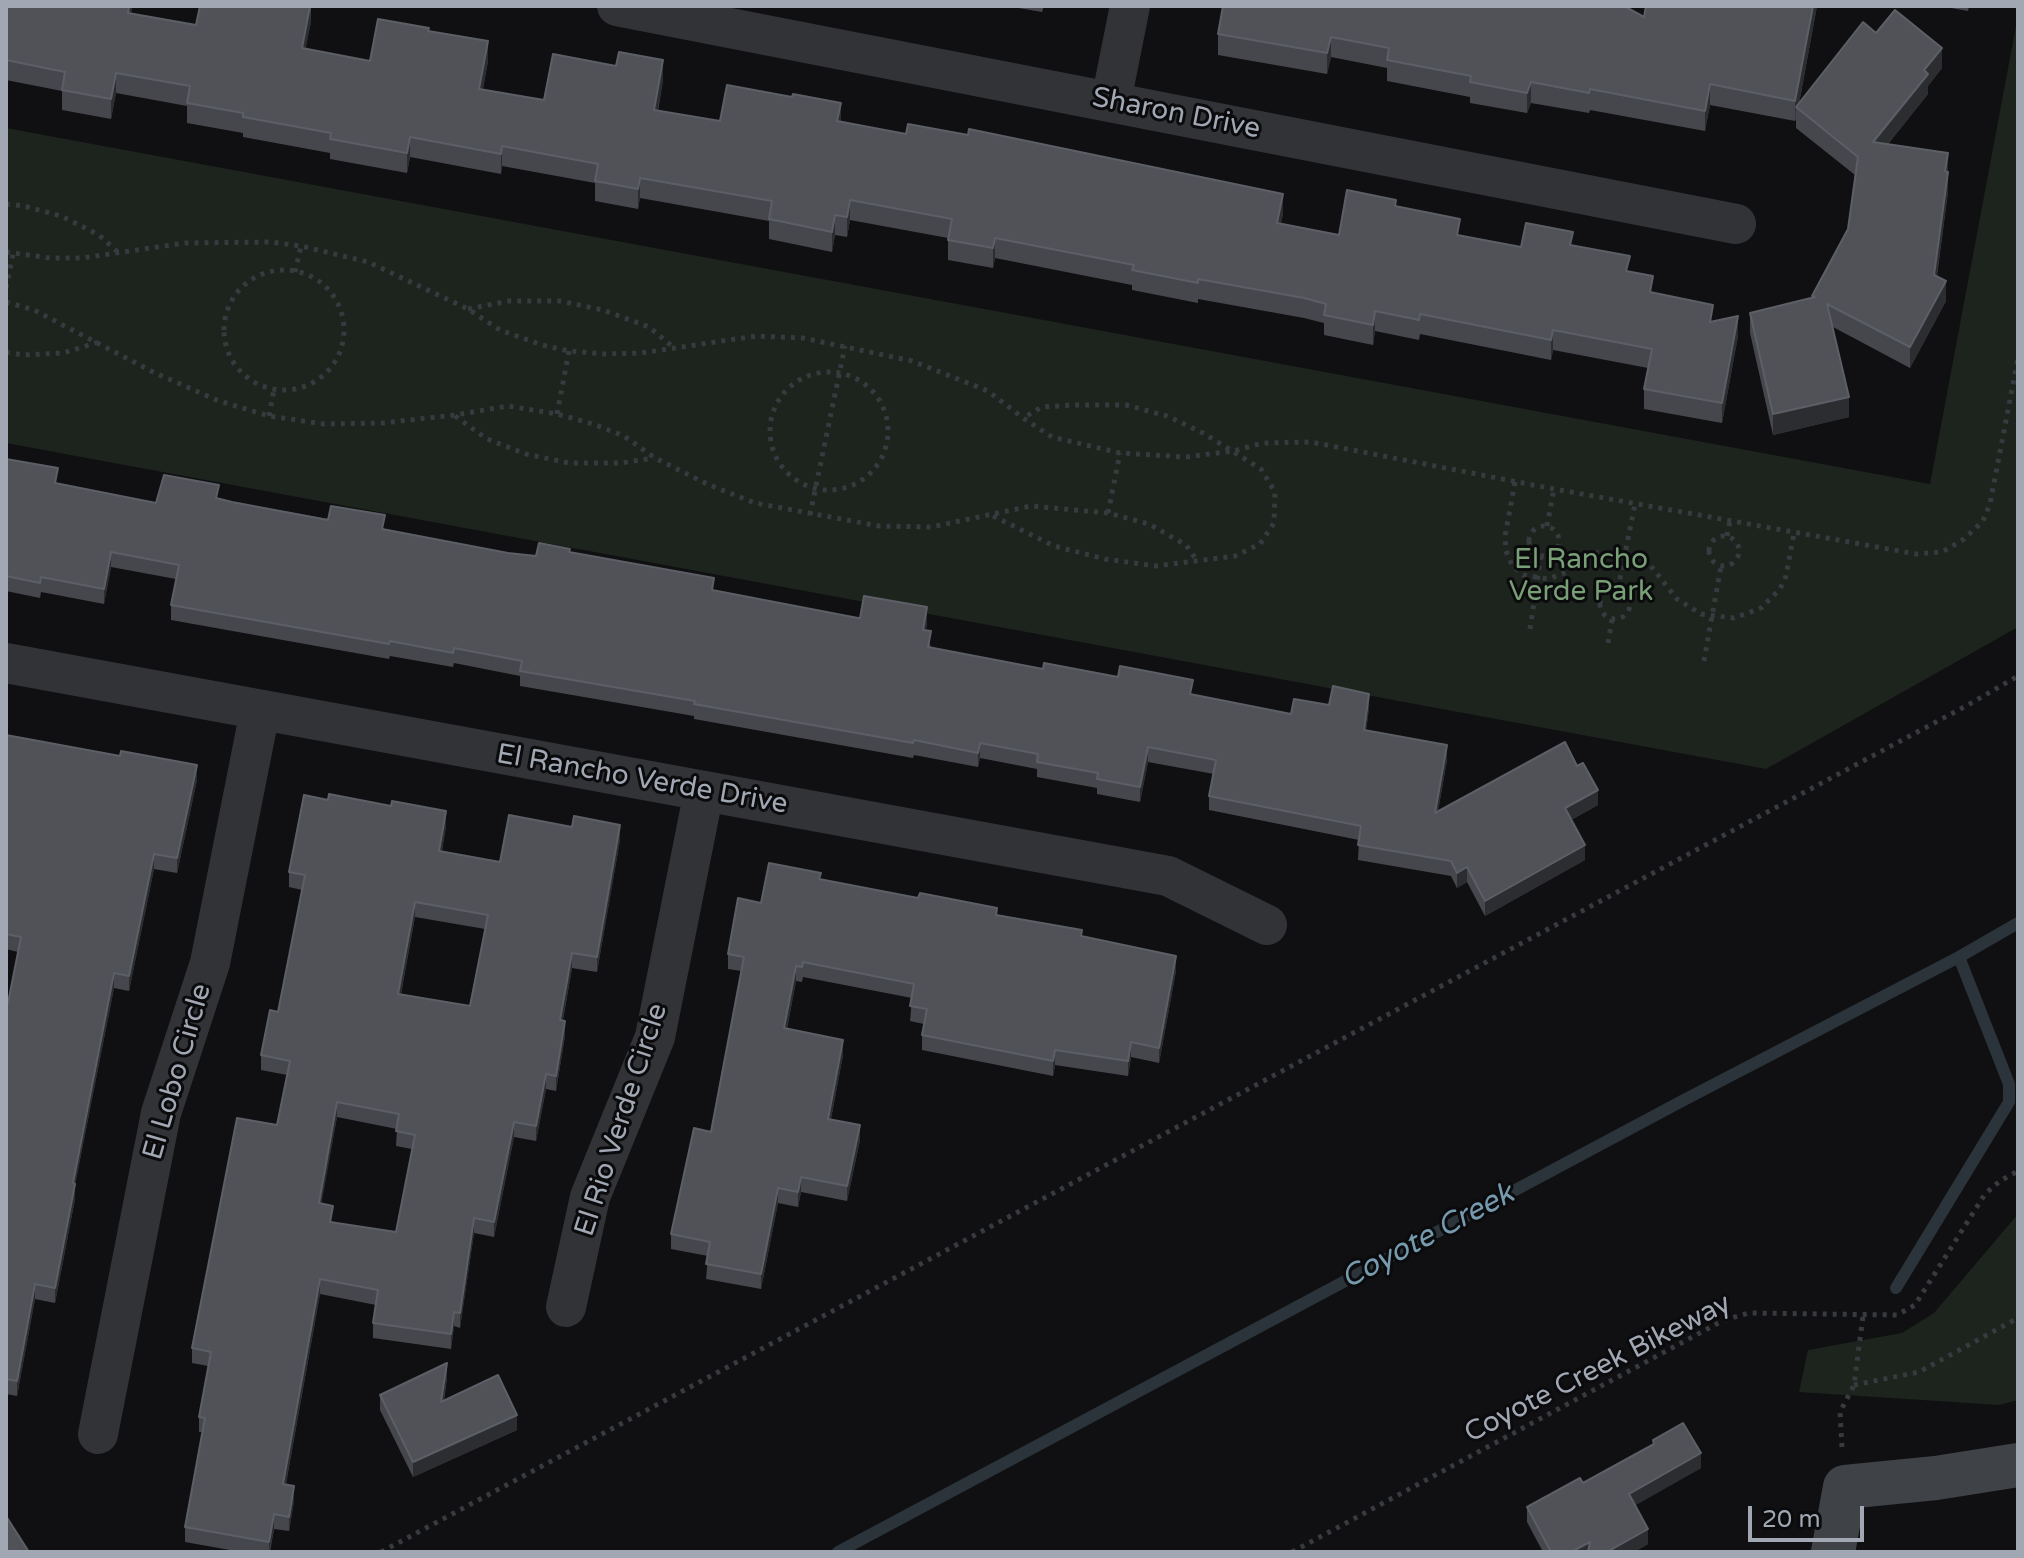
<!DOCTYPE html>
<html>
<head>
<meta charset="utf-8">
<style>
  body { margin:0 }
  #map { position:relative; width:2024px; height:1558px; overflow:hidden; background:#101012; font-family:"Varela Round",sans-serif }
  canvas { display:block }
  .frame { position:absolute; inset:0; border:8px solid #a1a8b3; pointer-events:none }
  .scale { position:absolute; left:1748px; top:1506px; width:116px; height:36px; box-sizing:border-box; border:4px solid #a1a8b3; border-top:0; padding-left:10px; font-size:24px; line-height:28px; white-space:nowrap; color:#a1a8b3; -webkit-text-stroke:6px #0b0b0d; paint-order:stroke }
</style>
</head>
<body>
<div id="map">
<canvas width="2024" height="1558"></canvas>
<div class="frame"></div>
<div class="scale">20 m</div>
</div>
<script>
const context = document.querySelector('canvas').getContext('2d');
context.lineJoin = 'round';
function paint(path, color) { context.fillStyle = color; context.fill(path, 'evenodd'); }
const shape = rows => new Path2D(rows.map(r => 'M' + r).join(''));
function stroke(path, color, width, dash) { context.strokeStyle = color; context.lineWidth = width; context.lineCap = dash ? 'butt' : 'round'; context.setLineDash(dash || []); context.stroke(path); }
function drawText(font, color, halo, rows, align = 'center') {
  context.font = font + ' "Varela Round",sans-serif'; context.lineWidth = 6; context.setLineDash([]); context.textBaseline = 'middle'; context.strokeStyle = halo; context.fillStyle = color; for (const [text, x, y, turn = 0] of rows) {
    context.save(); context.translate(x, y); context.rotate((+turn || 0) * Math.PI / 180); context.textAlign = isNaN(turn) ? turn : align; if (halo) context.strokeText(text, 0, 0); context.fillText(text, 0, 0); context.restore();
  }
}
const green = shape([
  [2016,26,2018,26,2018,627,1766,769,6,443,6,128,1930,484],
  [2018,1214,2018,1400,1999,1405,1799,1392,1808,1350,1902,1333,1934,1313]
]);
const stream = shape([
  [1896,1288,2009,1102,2009,1084,1959,957],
  [838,1552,1682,1101,1959,957,2018,923]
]);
const path = shape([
  [6,204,24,206,61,216,99,235,119,253],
  [6,252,50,258,82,258,185,243,270,242,301,246,368,262,468,309,500,330,542,345,569,351,605,354,641,353,756,336,803,338,912,361,988,391,1023,418,1052,437,1120,453,1186,457,1233,451,1263,443,1311,442,1554,489,1916,554,1942,552,1964,539,1983,521,1990,504,2018,358],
  '224 330a60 60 0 1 1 120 0a60 60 0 1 1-120 0Z',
  [295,272,301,246],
  [6,288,13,254],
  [6,302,34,310,155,373,219,401,269,416,324,424,383,423,455,415,508,406,557,414,593,424,624,436,655,458,707,484,755,503,879,526,931,527,1031,506,1108,513,1149,524,1186,545,1198,562],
  [468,309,509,301,560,301,603,310,649,327,673,347],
  [6,352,23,355,63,353,99,342],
  '770 431a59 59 0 1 1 118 0a59 59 0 1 1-118 0Z',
  [557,414,569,351],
  [269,416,274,389],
  [455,416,487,439,526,454,569,463,620,463,654,458],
  [1515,482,1505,536,1506,551,1512,565,1523,575,1548,579,1567,572,1591,553,1625,552,1650,565,1677,599,1701,614,1734,618,1761,608,1780,589,1786,576,1794,533],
  [1108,513,1120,453],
  [810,515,845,346],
  [993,516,1054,546,1105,559,1156,566,1235,556,1260,544,1274,523,1275,492,1261,469,1203,433,1167,416,1126,405,1075,405,1042,407,1023,418],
  '1529 541a15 15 0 1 1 30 0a15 15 0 1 1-30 0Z',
  [1547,526,1554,489],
  '1709 551a15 15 0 1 1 30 0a15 15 0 1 1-30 0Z',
  [1727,536,1730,521],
  '1600 604a15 15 0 1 1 30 0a15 15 0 1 1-30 0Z',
  [1618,589,1635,504],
  [1530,629,1541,555],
  [1608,643,1612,619],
  [1704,661,1721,566],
  [1854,1385,1919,1372,2018,1318],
  [1842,1447,1840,1412,1854,1385,1863,1316],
  [381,1552,1966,706,2018,676],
  [1292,1552,1724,1320,1749,1313,1897,1315,1915,1305,1985,1194,2000,1181,2018,1171]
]);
const street = shape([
  [617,6,1736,224],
  [1111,101,1130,6],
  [6,663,1168,876,1267,925],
  [566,1307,590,1197,655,1037,704,791],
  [98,1434,161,1113,210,963,260,711]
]);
const secondary = shape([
  [1833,1552,1845,1487,1936,1478,2018,1465]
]);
const wall = shape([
  [6,6,132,6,131,14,196,25,311,6,311,22,305,49,370,61,429,31,488,61,483,89,544,100,663,80,658,111,720,121,841,121,1283,214,1281,223,1339,235,1396,206,1460,235,1521,247,1573,245,1630,272,1653,293,1713,322,1738,336,1722,423,1644,409,1644,389,1648,368,1553,350,1551,360,1420,334,1419,340,1375,331,1373,345,1324,335,1324,323,1304,318,1198,299,1198,303,1132,290,1132,285,995,258,993,268,948,260,948,238,850,220,847,237,835,235,832,252,769,239,769,221,640,198,638,209,595,201,595,183,502,166,501,174,410,157,407,173,330,159,330,153,243,137,243,133,187,123,187,106,116,93,111,119,62,110,62,91,6,80],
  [1007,6,1044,6,1042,12],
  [1817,6,1799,104,1876,33,1942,68,1928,86,1928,94,1888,144,1948,153,1948,192,1937,276,1946,301,1910,368,1833,327,1849,417,1773,435,1750,333,1750,313,1812,298,1812,296,1848,229,1855,175,1796,128,1796,119,1795,121,1710,105,1705,131,1590,110,1589,113,1531,103,1527,113,1470,103,1470,97,1387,81,1387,68,1331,57,1327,74,1218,55,1218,34,1644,17],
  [1940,6,1969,6,1968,11],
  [6,459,58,484,156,503,219,498,232,502,385,529,508,553,536,556,570,552,714,591,858,618,927,622,926,630,931,648,1043,669,1193,695,1291,714,1329,705,1369,708,1366,731,1447,760,1438,811,1598,805,1571,820,1585,860,1485,916,1467,882,1457,888,1451,876,1358,860,1359,840,1209,810,1209,796,1214,774,1148,762,1140,802,1097,794,1097,788,1037,777,1037,769,980,758,978,767,914,755,913,758,694,719,694,716,520,686,520,676,454,663,453,667,390,656,389,659,171,620,171,605,176,579,111,567,104,604,41,592,40,598,6,591],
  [6,735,197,780,177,873,154,869,129,991,114,988,75,1185,75,1199,55,1303,35,1299,17,1396,6,1394,6,1396,6,1003,8,1003,18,952,6,949],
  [328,800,446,826,442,851,500,862,620,840,597,972,572,968,563,1020,565,1036,556,1091,546,1089,536,1141,514,1137,494,1237,474,1233,460,1328,454,1326,451,1349,373,1338,373,1323,376,1305,320,1294,286,1484,294,1501,289,1531,274,1529,270,1552,241,1552,185,1542,185,1527,202,1432,199,1432,199,1417,208,1366,192,1363,192,1348,277,1125,287,1075,261,1070,261,1055,278,1012,302,890,289,887,289,872],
  [415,917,485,929,470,1006,401,994],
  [337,1117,397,1129,396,1146,412,1149,396,1232,332,1222,321,1203],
  [821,879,997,915,1082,936,1176,971,1159,1063,1131,1057,1128,1076,1055,1065,1053,1076,922,1050,922,1035,924,1024,910,1021,912,998,803,977,802,982,796,981,787,1029,843,1055,831,1119,860,1140,847,1201,801,1192,798,1207,778,1203,761,1289,706,1279,708,1256,671,1249,671,1234,711,1132,742,971,728,969,728,954,761,903],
  [447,1378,444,1401,517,1430,413,1477,380,1410,380,1395],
  [1653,1440,1701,1468,1635,1505,1648,1544,1634,1552,1543,1552,1527,1522,1527,1507,1583,1483,1653,1445]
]);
const shadedWall = shape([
  [129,6,132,6,128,33,128,13],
  [310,6,311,22,302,68,302,48],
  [1813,6,1817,6,1798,109,1796,107,1795,121,1795,101],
  [1331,37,1331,57,1327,74,1327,53],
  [488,41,488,61,479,108,479,89],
  [1942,48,1942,68,1928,86,1928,94,1873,162,1873,142,1924,70],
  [663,60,663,80,654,130,654,110],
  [116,73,116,93,111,119,111,99],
  [1531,82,1531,103,1527,113,1527,93],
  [1710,84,1710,105,1705,131,1705,111],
  [841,103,841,123,837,121],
  [410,137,410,157,407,173,407,153],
  [502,146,502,166,501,174,501,154],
  [1948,153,1948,192,1934,295,1934,275],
  [640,178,640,198,638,209,638,189],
  [1283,194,1283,214,1277,242,1277,223],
  [850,200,850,220,847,237,847,217],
  [835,215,835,235,832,252,832,232],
  [995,238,995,258,993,268,993,248],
  [1946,281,1946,301,1910,368,1910,347],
  [1375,311,1375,331,1373,345,1373,325],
  [1738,316,1738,336,1722,423,1722,403],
  [1553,330,1553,350,1551,360,1551,340],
  [1849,397,1849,417,1773,435,1773,414],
  [111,552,111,567,104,604,104,589],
  [927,607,927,622,923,645,923,630],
  [1369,694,1369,708,1364,745,1364,730],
  [980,743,980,758,978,767,978,753],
  [1447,745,1447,760,1435,828,1435,813],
  [1148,747,1148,762,1140,802,1140,787],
  [197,765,197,780,177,873,177,858],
  [1598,790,1598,805,1565,823,1565,808],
  [446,811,446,826,439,866,439,851],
  [620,825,620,840,597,972,597,957],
  [1585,845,1585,860,1485,916,1485,901],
  [154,854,154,869,129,991,129,976],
  [1467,867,1467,882,1457,888,1457,873],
  [415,902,415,917,398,1008,398,994],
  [572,953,572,968,560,1035,560,1020],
  [1176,956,1176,971,1159,1063,1159,1048],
  [796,966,796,981,784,1043,784,1028],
  [114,973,114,988,75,1185,75,1199,55,1303,55,1288,73,1183],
  [565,1021,565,1036,556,1091,556,1076],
  [843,1040,843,1055,828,1134,828,1119],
  [1131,1042,1131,1057,1128,1076,1128,1061],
  [1055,1050,1055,1065,1053,1076,1053,1061],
  [546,1074,546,1089,536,1141,536,1126],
  [337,1102,337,1117,319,1218,319,1203],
  [514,1122,514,1137,494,1237,494,1222],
  [860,1125,860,1140,847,1201,847,1186],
  [801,1177,801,1192,798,1207,798,1192],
  [778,1188,778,1203,761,1289,761,1274],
  [474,1218,474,1233,460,1328,460,1313],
  [320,1279,320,1294,283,1499,283,1484],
  [35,1284,35,1299,17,1396,17,1381],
  [454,1312,454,1326,451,1349,451,1334],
  [447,1363,447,1378,441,1417,441,1402],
  [517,1415,517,1430,413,1477,413,1462],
  [1701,1453,1701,1468,1629,1509,1629,1494],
  [294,1486,294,1501,289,1531,289,1517],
  [274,1514,274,1529,269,1552,269,1542],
  [1648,1529,1648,1544,1634,1552,1607,1552],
  [1590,1542,1590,1552,1571,1552]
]);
const building = shape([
  [6,6,129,6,128,13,196,25,200,6,310,6,302,48,370,61,378,19,429,28,428,31,488,41,479,89,544,100,553,54,616,66,619,52,663,60,654,110,720,121,727,85,792,97,793,94,841,103,837,121,906,134,908,124,968,135,969,129,1283,194,1277,223,1339,235,1347,190,1396,200,1395,206,1460,219,1457,235,1521,247,1526,223,1573,232,1570,245,1630,256,1626,271,1653,276,1650,292,1713,305,1710,322,1738,316,1722,403,1644,389,1652,349,1553,330,1551,340,1420,314,1419,320,1375,311,1373,325,1324,315,1326,304,1304,298,1198,279,1198,283,1132,270,1134,265,995,238,993,248,948,240,952,219,850,200,847,217,835,215,832,232,769,219,772,201,640,178,638,189,595,181,598,164,502,146,501,154,410,137,407,153,330,139,331,133,243,117,243,113,187,103,190,86,116,73,111,99,62,90,65,72,6,60,6,6],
  [1223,6,1624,6,1644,17,1646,6,1813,6,1795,101,1710,84,1705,111,1590,89,1589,93,1531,82,1527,93,1470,82,1471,76,1387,60,1389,48,1331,37,1327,53,1218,34,1223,6],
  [1895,10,1942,48,1924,70,1928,74,1873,142,1948,153,1945,171,1948,172,1934,275,1946,281,1910,347,1827,304,1849,397,1773,414,1750,313,1815,297,1812,296,1848,229,1858,157,1796,107,1863,22,1876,33,1895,10],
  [6,459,58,468,55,483,156,503,164,475,219,485,216,498,232,502,328,520,331,506,385,515,382,529,508,553,536,556,539,543,570,549,569,552,714,578,712,590,858,618,860,618,864,596,927,607,923,630,931,631,928,647,1043,669,1044,663,1118,677,1120,666,1193,680,1190,694,1291,714,1294,699,1329,705,1333,686,1369,694,1364,730,1447,745,1435,813,1565,742,1577,766,1583,763,1598,790,1565,808,1585,845,1485,901,1467,867,1457,873,1451,861,1358,845,1361,826,1209,796,1216,760,1148,747,1140,787,1097,779,1098,773,1037,762,1038,754,980,743,978,753,914,740,913,743,694,704,695,701,520,671,522,661,454,648,453,653,390,641,389,644,171,605,179,565,111,552,104,589,41,577,40,583,6,576,6,459],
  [6,735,120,756,121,751,197,765,177,858,154,854,129,976,114,973,73,1183,75,1184,55,1288,35,1284,17,1381,6,1379,6,1381,6,1003,8,1003,21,937,6,934,6,735],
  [329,794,391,806,392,801,446,811,439,851,500,862,509,815,572,827,574,816,620,825,597,957,572,953,560,1020,565,1021,556,1076,546,1074,536,1126,514,1122,494,1222,474,1218,460,1313,454,1312,451,1334,373,1323,378,1290,320,1279,283,1484,294,1486,289,1517,274,1514,269,1542,185,1527,205,1418,199,1417,211,1352,192,1348,237,1118,277,1125,290,1061,261,1055,270,1010,278,1012,305,875,289,872,304,795,328,800,329,794],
  [415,902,488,915,470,1006,398,994,415,902],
  [337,1102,399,1114,396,1131,415,1135,396,1232,330,1222,333,1206,319,1203,337,1102],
  [769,863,821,873,819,879,918,898,920,893,997,908,996,915,1082,930,1081,936,1176,956,1159,1048,1131,1042,1128,1061,1055,1050,1053,1061,922,1035,927,1009,910,1006,914,984,803,962,802,967,796,966,784,1028,843,1040,828,1119,860,1125,847,1186,801,1177,798,1192,778,1188,761,1274,706,1264,710,1242,671,1234,694,1128,711,1132,744,957,728,954,738,898,761,903,769,863],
  [447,1363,441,1402,498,1375,517,1415,413,1462,380,1395,447,1363],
  [1683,1423,1701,1453,1629,1494,1648,1529,1607,1552,1588,1552,1590,1542,1571,1552,1551,1552,1527,1507,1580,1478,1583,1483,1654,1444,1653,1440,1683,1423],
  [6,1516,29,1552,6,1552,6,1516]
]);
const streetNames = [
  ["Sharon Drive",1176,114,11],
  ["El Rancho Verde Drive",642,780,10],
  ["El Lobo Circle",178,1072,-74],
  ["El Rio Verde Circle",622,1120,-72],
  ["Coyote Creek Bikeway",1598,1369,-27]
];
const parkNames = [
  ["El Rancho",1581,561],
  ["Verde Park",1581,593]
];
const waterNames = [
  ["Coyote Creek",1428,1237,-28]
];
paint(green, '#1c241d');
stroke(stream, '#2a343a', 12);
stroke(path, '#373a3e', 5, [4, 6]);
stroke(street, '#313337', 40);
stroke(secondary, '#3f4247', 44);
paint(wall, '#46474d');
paint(shadedWall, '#2c2d31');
paint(building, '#505258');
stroke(building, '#5c5f66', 2);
drawText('28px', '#a1a8b3', '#0b0b0d', streetNames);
drawText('28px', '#799f77', '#0b0b0d', parkNames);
drawText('italic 30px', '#769baf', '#0b0b0d', waterNames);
</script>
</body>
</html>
